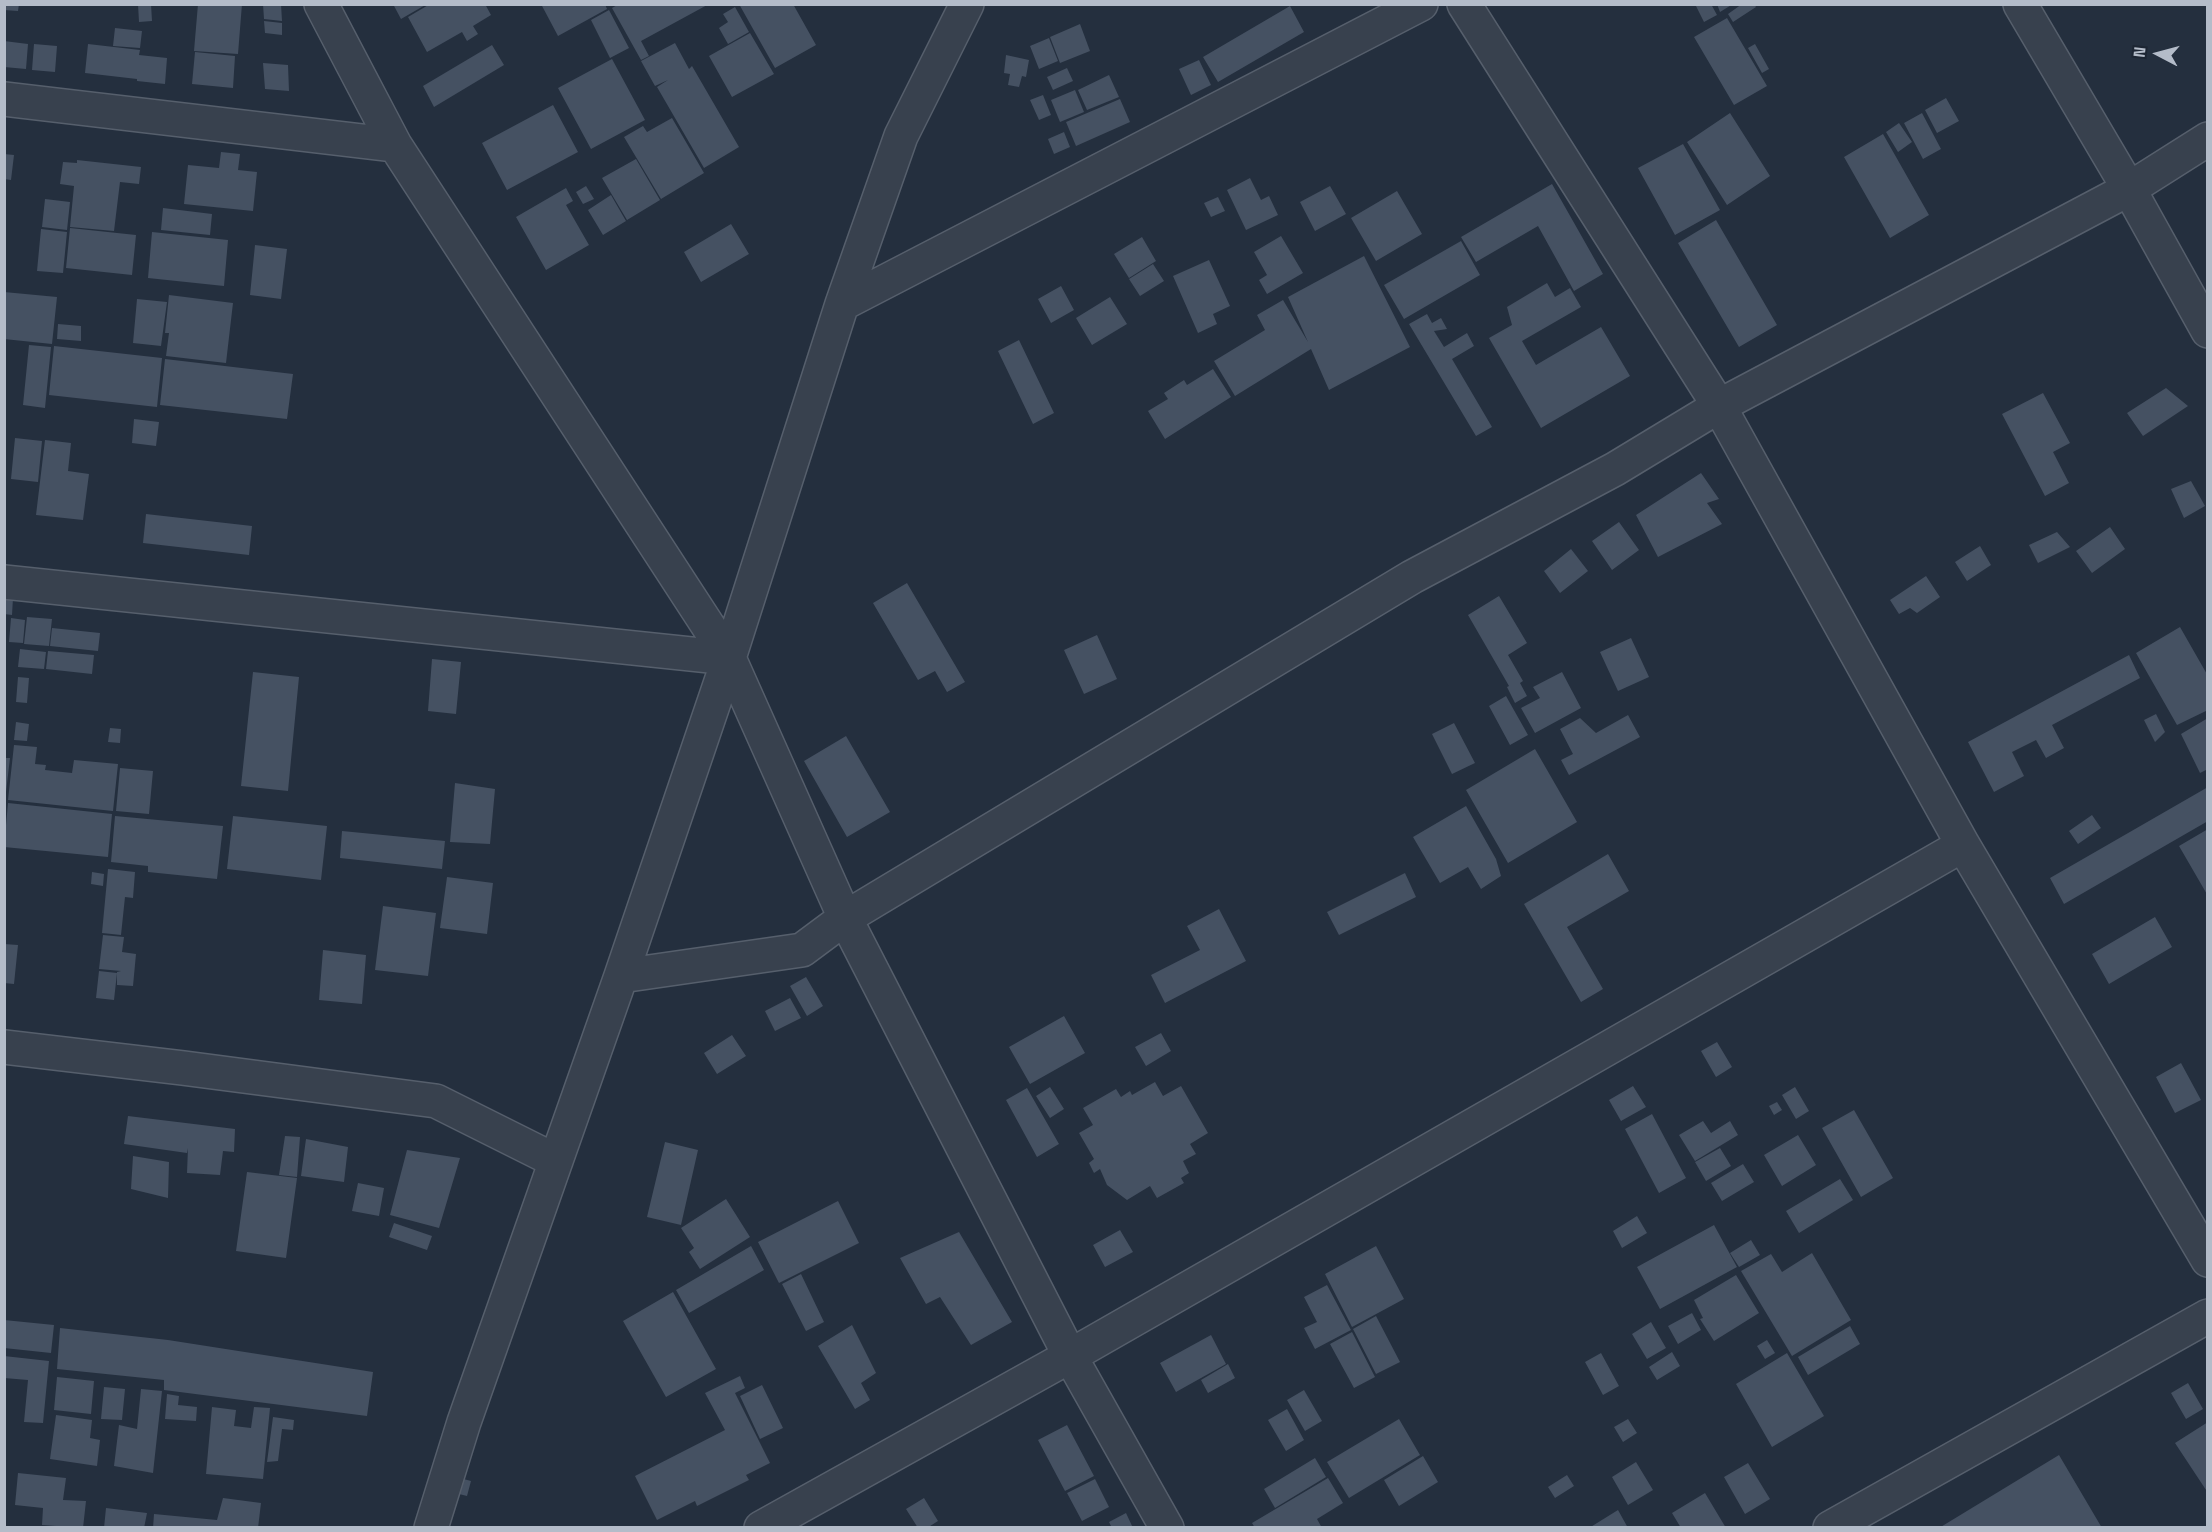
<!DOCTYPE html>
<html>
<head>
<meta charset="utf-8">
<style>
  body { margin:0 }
  #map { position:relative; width:2212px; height:1532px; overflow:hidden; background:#242f3e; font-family:"Space Grotesk",sans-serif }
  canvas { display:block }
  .frame { position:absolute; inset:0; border:6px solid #b4bcc9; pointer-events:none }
  .north { position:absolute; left:2128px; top:24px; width:60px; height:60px; -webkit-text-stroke:4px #1d2633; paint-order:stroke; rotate:276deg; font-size:16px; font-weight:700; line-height:24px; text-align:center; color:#b4bcc9 }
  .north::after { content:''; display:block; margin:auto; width:21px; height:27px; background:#b4bcc9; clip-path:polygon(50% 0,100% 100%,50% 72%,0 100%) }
</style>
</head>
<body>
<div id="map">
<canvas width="2212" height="1532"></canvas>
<div class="frame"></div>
<div class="north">N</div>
</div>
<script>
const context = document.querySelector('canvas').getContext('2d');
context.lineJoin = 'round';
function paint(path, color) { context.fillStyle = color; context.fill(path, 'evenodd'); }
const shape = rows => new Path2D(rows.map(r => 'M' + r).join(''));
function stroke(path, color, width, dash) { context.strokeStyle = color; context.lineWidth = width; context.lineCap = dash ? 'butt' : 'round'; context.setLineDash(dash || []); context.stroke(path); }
const building = shape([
  [4,4,19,4,18,11,4,10],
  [138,4,151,4,152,21,139,22],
  [198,4,242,4,238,54,194,51],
  [263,4,281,4,282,21,264,19],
  [393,4,427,4,401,19],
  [430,4,485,4,491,15,473,26,478,34,467,41,462,32,427,52,408,17],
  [541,4,605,4,607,9,558,36],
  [619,4,709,4,641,41,649,56,641,60,612,8],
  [739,4,793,4,816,45,775,68],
  [1695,4,1711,4,1717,15,1704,22],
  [1717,4,1733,4,1720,12],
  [1742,4,1754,4,1756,7,1733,22,1728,14],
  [1290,6,1304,32,1218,82,1203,57],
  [735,7,749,32,728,44,719,28,728,22,723,14],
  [609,10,629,48,610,58,591,20],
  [1727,18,1767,86,1734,105,1694,37],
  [264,21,282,23,282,35,265,33],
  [1080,24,1090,51,1060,63,1050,37],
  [115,28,142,31,140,48,113,46],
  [750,33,774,74,732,97,709,56],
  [1049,38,1058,61,1039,69,1030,46],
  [4,41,28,44,26,69,4,67],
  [675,43,689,69,692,66,739,147,704,168,657,87,668,80,655,86,641,61],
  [34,44,57,46,55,72,32,70],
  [88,44,140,50,139,55,167,58,165,84,137,81,137,79,85,73],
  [1755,44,1769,69,1762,73,1748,48],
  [492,45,504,65,434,107,423,86],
  [195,52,235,56,233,88,192,84],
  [1006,55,1029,60,1026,77,1022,76,1019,87,1008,85,1010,74,1004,73],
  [612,59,645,120,591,149,558,88],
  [1199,60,1211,85,1191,95,1179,69],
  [263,63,288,65,289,91,265,89],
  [1067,68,1073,81,1053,90,1047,77],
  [1109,75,1119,97,1087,110,1078,90],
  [1075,90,1084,112,1060,122,1051,100],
  [1043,95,1051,115,1039,120,1030,100],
  [1946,98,1959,121,1937,133,1925,110],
  [1120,99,1130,122,1076,146,1066,122],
  [553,105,578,152,507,190,482,143],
  [1730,113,1770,176,1727,205,1687,142],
  [1922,113,1941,149,1923,159,1904,123],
  [672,118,704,173,661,199,624,137,643,126,647,132],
  [1899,123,1912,142,1898,152,1886,132],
  [1064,132,1070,147,1054,154,1048,139],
  [1883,134,1929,215,1890,238,1844,157],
  [1683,144,1720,210,1675,235,1638,168],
  [221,152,240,154,238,170,257,172,253,211,184,204,188,165,219,168],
  [4,154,14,155,11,180,4,179],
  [636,159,660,200,627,220,602,178],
  [77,160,141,167,139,184,120,182,114,231,70,227,74,186,60,184,63,162,77,163],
  [1250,178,1261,200,1269,196,1278,215,1246,230,1227,190],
  [1552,184,1603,274,1574,291,1538,226,1476,262,1461,237],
  [586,186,594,199,583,204,576,192],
  [1330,186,1346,214,1315,231,1300,202],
  [566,188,573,201,566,205,589,245,546,270,516,217],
  [1397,191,1422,234,1376,261,1351,218],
  [611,195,626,221,603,235,588,210],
  [1218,197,1225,211,1211,217,1204,203],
  [45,199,70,202,67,230,42,227],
  [163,208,212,214,210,235,161,230],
  [1716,220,1777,325,1739,347,1678,243],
  [731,224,749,254,701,282,684,252],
  [70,228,136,235,132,275,66,268],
  [41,229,67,232,63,273,37,271],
  [152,232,228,240,224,286,148,278],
  [1281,236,1303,273,1267,294,1259,280,1267,275,1254,252],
  [1142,237,1156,261,1129,278,1114,254],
  [1461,241,1480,275,1404,319,1384,285],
  [255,245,287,249,281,299,250,295],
  [1364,256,1410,347,1329,390,1311,349,1235,396,1214,361,1265,330,1257,315,1283,300,1308,342,1288,297],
  [1209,260,1230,306,1213,314,1217,324,1198,333,1173,276],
  [1153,264,1164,281,1140,296,1129,279],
  [1547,283,1555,297,1570,288,1581,307,1522,341,1536,365,1601,327,1630,376,1541,428,1489,338,1512,325,1507,307],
  [1061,286,1074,310,1051,323,1038,299],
  [4,292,57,297,52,344,4,339],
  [169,295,233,303,226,363,166,356,169,333,165,333],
  [1110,297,1127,324,1092,345,1076,318],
  [137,299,167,302,161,346,133,343],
  [1427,314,1432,323,1441,318,1447,329,1434,331,1444,347,1467,333,1474,346,1452,359,1492,427,1476,436,1409,324],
  [58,324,81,326,81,341,57,339],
  [1019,340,1054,413,1033,424,998,351],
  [29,345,51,347,45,408,23,405],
  [54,346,162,358,157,407,49,395],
  [165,359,293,374,287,419,160,405],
  [1213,369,1231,397,1165,439,1148,411,1168,399,1164,393,1184,380,1187,385],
  [2166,388,2188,406,2143,436,2127,413],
  [2043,393,2070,443,2053,452,2069,483,2045,496,2002,414],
  [134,419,159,422,156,446,132,443],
  [15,438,42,441,38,482,11,479],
  [45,440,71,443,68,471,89,474,83,520,36,515],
  [1701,473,1719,499,1707,503,1722,524,1658,557,1636,515],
  [2191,481,2205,506,2184,518,2171,489],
  [146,514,252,526,249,555,143,543],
  [1619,522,1639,550,1612,570,1592,541],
  [2110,527,2125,549,2092,573,2076,551],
  [2057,532,2070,547,2038,563,2029,545],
  [1980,546,1991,565,1967,581,1955,562],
  [1571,549,1588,571,1560,593,1544,571],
  [1926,576,1940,597,1917,613,1910,608,1899,614,1890,600],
  [907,583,965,682,947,692,935,671,918,680,873,603],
  [1499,596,1527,643,1508,655,1523,681,1520,683,1527,696,1515,703,1507,687,1509,686,1468,615],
  [4,597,13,598,12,615,4,614],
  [27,617,52,619,49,646,24,644],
  [11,618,25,620,23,643,9,642],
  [2180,627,2208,676,2208,710,2177,725,2136,653],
  [52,628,100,633,98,651,50,646],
  [1097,635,1117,679,1084,694,1064,650],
  [1631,638,1649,677,1618,691,1600,652],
  [20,649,46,652,44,669,18,667],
  [48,651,94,655,92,674,46,669],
  [2129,655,2140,678,2052,725,2064,748,2046,758,2036,740,2012,752,2024,776,1994,792,1968,742],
  [432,659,461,662,456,714,428,711],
  [253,672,299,677,288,791,241,786],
  [1562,672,1581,708,1535,733,1521,708,1540,698,1533,687],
  [18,677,29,678,27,703,16,702],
  [1506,696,1528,735,1510,745,1489,706],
  [2156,714,2165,732,2155,742,2144,720],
  [1628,715,1640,737,1569,775,1561,760,1573,754,1560,729,1580,718,1596,733],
  [2208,718,2208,769,2200,773,2181,734],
  [16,722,29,724,27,741,14,740],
  [1454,723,1475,763,1452,774,1432,734],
  [110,728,121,729,120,743,108,742],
  [846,736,890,812,847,837,804,761],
  [14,745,37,747,35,764,46,765,45,770,72,773,74,760,118,764,113,811,8,800],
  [1535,749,1577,822,1508,863,1466,790],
  [4,758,10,758,6,792,4,792],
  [120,768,153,771,149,814,116,811],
  [455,783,495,789,490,844,450,842],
  [2208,787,2208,821,2064,904,2050,878],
  [8,803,112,814,108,857,4,847],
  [1466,806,1496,859,1501,876,1481,889,1468,867,1440,883,1413,837],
  [2092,815,2101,828,2078,844,2069,831],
  [115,816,223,826,217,879,148,872,148,866,111,862],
  [233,816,327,826,321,880,227,869],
  [2208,829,2208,896,2179,846],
  [342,831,445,841,442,869,340,858],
  [1608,854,1629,891,1567,927,1603,989,1581,1002,1524,904],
  [108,869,135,872,133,898,125,897,121,935,102,933],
  [92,872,104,874,103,886,91,884],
  [1405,873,1416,897,1339,935,1327,912],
  [447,877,493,883,487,934,440,928],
  [383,906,436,913,428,976,375,970],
  [1219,909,1246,961,1165,1003,1151,975,1200,950,1187,926],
  [2155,917,2172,947,2109,984,2092,954],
  [103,935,124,937,122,952,136,954,133,986,117,985,117,972,121,971,99,969],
  [4,944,18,945,14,984,4,983],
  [323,950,366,955,362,1004,319,1000],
  [99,971,117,973,114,1000,96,998],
  [806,977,823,1006,807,1016,790,986],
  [790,998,801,1018,775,1031,765,1011],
  [1064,1016,1085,1053,1030,1084,1009,1047],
  [1161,1033,1171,1051,1146,1066,1135,1047],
  [732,1035,746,1056,717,1074,704,1053],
  [1717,1042,1732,1067,1716,1077,1701,1051],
  [2181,1063,2201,1100,2175,1113,2156,1077],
  [1155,1082,1163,1096,1181,1086,1208,1133,1190,1144,1196,1154,1183,1161,1189,1173,1181,1178,1184,1183,1157,1198,1150,1186,1127,1200,1107,1185,1100,1169,1094,1173,1089,1163,1094,1159,1079,1133,1093,1125,1083,1108,1116,1089,1121,1097,1130,1091,1132,1095],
  [1633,1086,1646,1107,1621,1121,1609,1100],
  [1050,1087,1064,1109,1050,1118,1036,1096],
  [1795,1087,1809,1111,1796,1119,1782,1095],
  [1027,1088,1059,1144,1037,1157,1006,1100],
  [1777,1102,1782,1110,1774,1115,1769,1106],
  [1854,1110,1893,1178,1861,1197,1822,1128],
  [1652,1114,1686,1178,1659,1193,1625,1129],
  [128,1116,235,1129,234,1152,223,1151,220,1175,187,1173,188,1148,187,1153,124,1144],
  [1703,1121,1711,1133,1730,1121,1738,1135,1695,1161,1679,1135],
  [1798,1135,1816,1165,1782,1186,1764,1155],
  [285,1136,300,1137,297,1177,279,1175],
  [306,1139,348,1147,344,1182,301,1176],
  [665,1142,698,1150,681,1225,647,1217],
  [1720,1148,1731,1166,1706,1181,1695,1162],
  [407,1150,460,1158,439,1228,390,1215],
  [133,1156,169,1162,168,1198,131,1189],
  [1743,1164,1754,1182,1722,1201,1711,1183],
  [247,1172,297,1178,286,1258,236,1251],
  [1840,1179,1853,1200,1799,1233,1786,1211],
  [358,1183,384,1188,379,1216,352,1211],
  [726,1199,750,1237,700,1269,689,1252,694,1248,681,1228],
  [838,1201,859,1243,779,1283,758,1242],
  [1637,1216,1647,1233,1622,1248,1613,1231],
  [394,1223,432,1236,427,1250,389,1237],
  [1714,1225,1737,1267,1660,1309,1637,1267],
  [1120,1230,1133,1252,1105,1267,1093,1245],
  [959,1232,1012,1322,971,1345,940,1297,926,1304,900,1258],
  [1751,1240,1760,1255,1739,1267,1730,1253],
  [751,1246,764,1270,689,1313,676,1290],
  [1376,1246,1404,1299,1352,1327,1325,1274],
  [1812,1253,1851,1320,1792,1356,1741,1271,1771,1254,1782,1272],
  [801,1274,824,1322,806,1331,782,1284],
  [1736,1275,1759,1313,1714,1341,1700,1319,1703,1318,1694,1300],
  [1327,1285,1351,1330,1315,1349,1304,1328,1317,1322,1304,1297],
  [673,1292,716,1369,666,1397,623,1321],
  [1692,1313,1701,1330,1678,1344,1668,1326],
  [1376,1316,1400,1362,1376,1374,1353,1329],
  [4,1320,54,1325,51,1353,4,1348],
  [1651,1322,1666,1348,1647,1359,1632,1334],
  [852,1325,876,1373,861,1383,870,1400,855,1409,818,1346],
  [1850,1326,1860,1344,1808,1375,1798,1357],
  [60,1328,168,1340,373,1372,367,1416,164,1390,164,1380,57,1369],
  [1352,1332,1375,1377,1354,1388,1330,1344],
  [1211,1335,1226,1364,1176,1392,1160,1363],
  [1767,1340,1775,1353,1765,1359,1757,1346],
  [1672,1352,1680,1366,1657,1380,1649,1367],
  [1601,1353,1619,1386,1603,1395,1585,1362],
  [1787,1353,1824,1416,1772,1447,1736,1384],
  [4,1356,49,1361,43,1423,24,1422,28,1380,4,1378],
  [1228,1364,1235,1378,1208,1393,1201,1380],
  [740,1376,745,1388,735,1393,770,1463,746,1475,749,1480,697,1506,695,1501,657,1520,635,1476,725,1430,705,1393],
  [57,1377,94,1381,91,1414,54,1410],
  [2188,1383,2203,1409,2186,1419,2171,1393],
  [762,1385,783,1428,760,1439,740,1396],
  [104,1387,125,1389,122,1420,101,1419],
  [141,1389,162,1391,153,1473,114,1466,119,1425,137,1429],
  [1304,1390,1322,1421,1305,1431,1287,1400],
  [167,1394,179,1396,178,1405,197,1407,196,1421,165,1419],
  [212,1407,236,1410,234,1426,251,1428,254,1407,270,1408,263,1479,206,1474],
  [1287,1409,1304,1440,1286,1451,1268,1420],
  [56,1415,92,1420,90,1438,100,1440,97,1466,50,1459],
  [273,1417,294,1420,293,1430,282,1429,278,1461,267,1462],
  [1399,1419,1420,1455,1349,1498,1327,1462],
  [1628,1419,1637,1433,1623,1442,1614,1427],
  [2208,1422,2208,1493,2175,1443],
  [1067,1425,1094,1476,1065,1491,1038,1440],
  [2059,1455,2102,1528,1939,1528],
  [1423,1456,1438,1482,1399,1506,1384,1480],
  [1315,1458,1326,1477,1275,1508,1264,1489],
  [1636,1462,1653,1490,1628,1505,1612,1477],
  [1748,1463,1770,1499,1745,1514,1724,1477],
  [18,1473,66,1478,63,1500,86,1501,83,1528,42,1525,43,1508,15,1505],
  [1567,1475,1574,1486,1555,1498,1548,1487],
  [460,1478,471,1481,467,1496,455,1493],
  [1328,1478,1343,1503,1317,1519,1322,1528,1255,1528,1252,1523],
  [1095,1479,1109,1507,1082,1521,1067,1493],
  [1705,1493,1726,1528,1681,1528,1672,1513],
  [223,1498,261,1503,258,1528,153,1528,154,1514,217,1520],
  [924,1498,938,1521,927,1528,918,1528,906,1509],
  [106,1508,147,1513,144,1528,104,1528],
  [1618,1510,1628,1528,1589,1528],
  [1126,1513,1133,1528,1112,1528,1109,1522]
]);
const street = shape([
  [321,4,395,145,729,658,845,918,1070,1356,1167,1528],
  [1464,4,1719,406,1963,845,2208,1260],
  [2020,4,2129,189,2208,331],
  [4,99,395,145],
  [842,304,1421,4],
  [4,582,729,658],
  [621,976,802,950,845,918,1412,577,1615,469,1719,406,2129,189,2208,139],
  [4,1047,183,1068,436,1101,556,1161],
  [431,1528,464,1422,621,976,729,658,842,304,901,136,967,4],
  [761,1528,1070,1356,1963,845],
  [1830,1528,2208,1316]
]);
paint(building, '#455162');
stroke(street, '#565f6c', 36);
stroke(street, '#38414e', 33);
</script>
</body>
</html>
